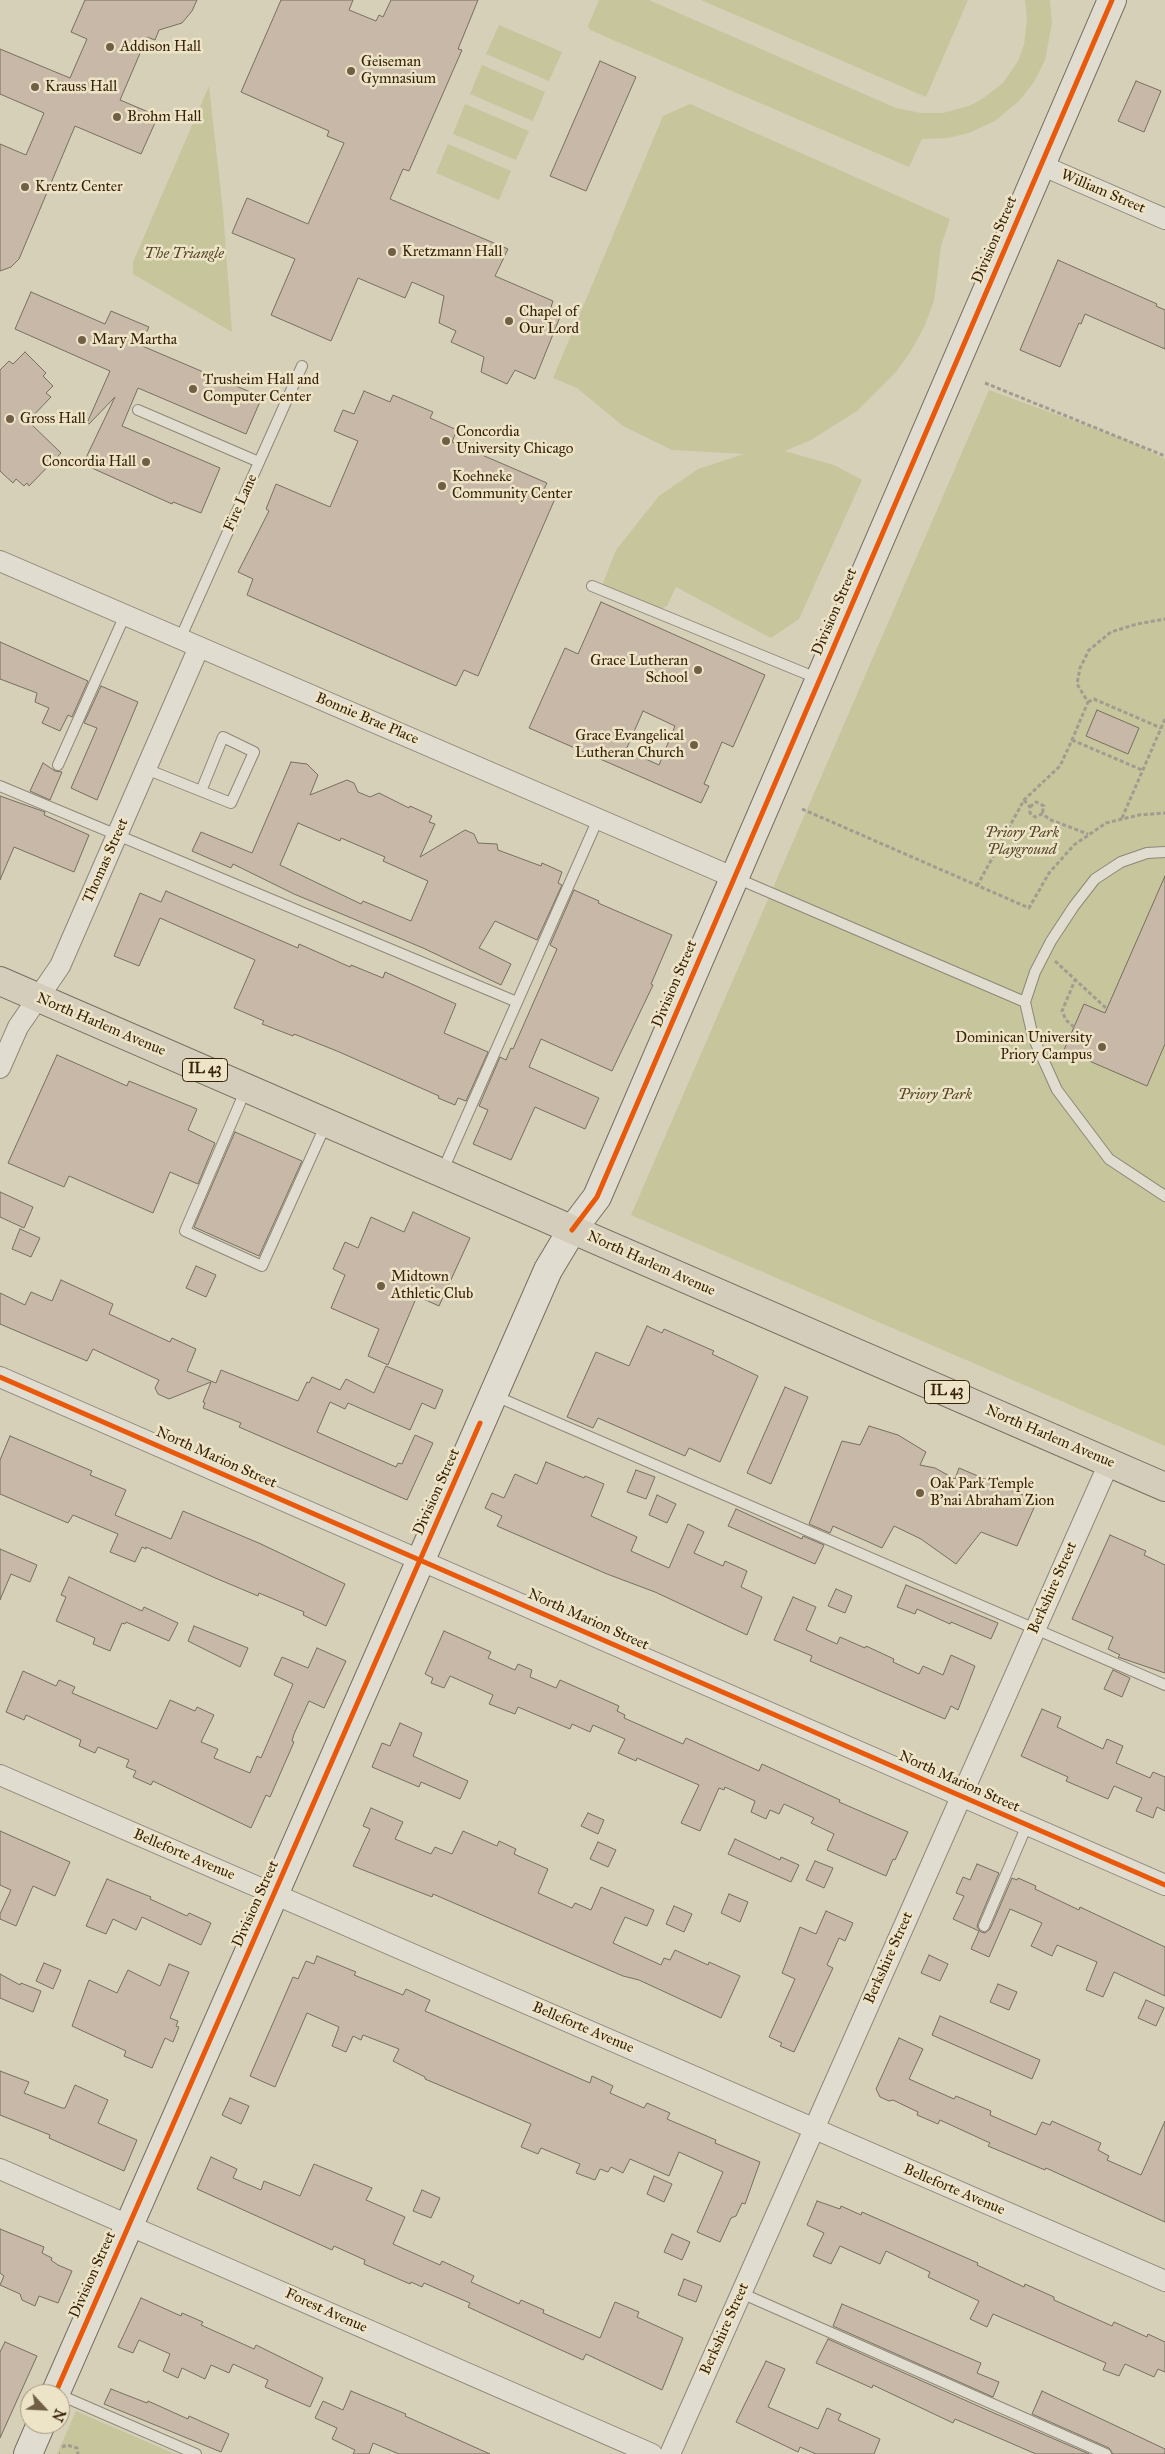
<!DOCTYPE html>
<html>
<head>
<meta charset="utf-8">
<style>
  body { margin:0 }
  #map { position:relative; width:1165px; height:2454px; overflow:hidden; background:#d7d0b8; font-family:"IM FELL Great Primer",serif }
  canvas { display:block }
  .north { position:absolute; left:20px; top:2384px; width:50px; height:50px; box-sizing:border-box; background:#ede4c8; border:1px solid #a5967b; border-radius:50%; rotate:115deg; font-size:14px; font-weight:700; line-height:20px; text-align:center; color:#382207 }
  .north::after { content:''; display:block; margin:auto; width:18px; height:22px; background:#705f45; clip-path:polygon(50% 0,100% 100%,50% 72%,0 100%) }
</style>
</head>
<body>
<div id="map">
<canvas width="1165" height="2454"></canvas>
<div class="north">N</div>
</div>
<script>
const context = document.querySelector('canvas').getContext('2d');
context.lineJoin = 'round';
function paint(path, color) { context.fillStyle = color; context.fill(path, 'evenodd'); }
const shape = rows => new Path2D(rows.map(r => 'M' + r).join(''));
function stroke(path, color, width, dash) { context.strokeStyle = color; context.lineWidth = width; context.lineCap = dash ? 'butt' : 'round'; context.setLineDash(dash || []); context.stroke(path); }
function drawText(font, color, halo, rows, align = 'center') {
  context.font = font + ' "IM FELL Great Primer",serif'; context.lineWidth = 5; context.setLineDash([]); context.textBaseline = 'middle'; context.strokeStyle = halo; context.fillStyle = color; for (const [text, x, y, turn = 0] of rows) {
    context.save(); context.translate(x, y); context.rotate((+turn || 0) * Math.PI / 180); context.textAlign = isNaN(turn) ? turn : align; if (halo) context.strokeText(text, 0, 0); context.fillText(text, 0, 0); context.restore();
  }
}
const green = shape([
  [599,0,649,0,896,108,921,113,943,113,969,106,982,99,1003,83,1018,61,1024,45,1027,19,1025,0,1050,0,1052,23,1045,60,1034,82,1020,100,995,121,969,133,948,138,922,139,909,167,590,30,588,26],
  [701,0,968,0,926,97],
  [499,25,562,52,549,81,486,54],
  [482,65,545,92,533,121,470,94],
  [209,86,223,211,232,332,133,274,133,262],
  [465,104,529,131,516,160,453,134],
  [690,104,950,219,941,246,934,301,925,325,911,351,896,372,857,411,811,440,785,451,834,465,862,480,799,619,771,638,676,587,667,606,656,612,601,588,616,550,659,496,698,469,744,454,672,450,623,426,577,388,553,378,663,116],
  [448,144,511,171,499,200,436,173],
  [989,390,1129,441,1165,459,1165,1446,631,1215],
  [76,2411,175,2454,57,2454]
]);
const building = shape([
  [85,0,197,0,192,11,182,23,159,30,155,40,147,37,120,100,158,116,141,154,75,126,19,259,11,267,0,271,0,144,26,155,44,113,0,94,0,49,70,78,87,39,71,32,85,0],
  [281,0,353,0,349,10,376,21,379,15,383,17,391,0,478,0,458,49,462,50,409,171,403,169,390,199,508,249,495,276,553,301,551,307,562,312,535,379,515,370,507,384,481,372,484,357,451,342,456,331,439,323,444,296,412,282,405,298,358,278,331,341,271,315,295,259,232,233,247,198,308,224,344,143,327,136,329,131,241,92,281,0],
  [600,61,636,77,586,191,550,176,600,61],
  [1136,81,1161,91,1144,132,1118,121,1136,81],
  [1058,260,1157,304,1156,306,1165,310,1165,349,1085,314,1081,324,1079,323,1060,367,1020,350,1058,260],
  [31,292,105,324,111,311,149,327,140,345,262,397,246,434,138,388,122,426,220,468,201,513,173,502,172,504,83,464,115,397,89,424,87,423,110,371,15,329,31,292],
  [25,352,46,373,43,376,53,386,46,393,51,397,28,421,61,453,29,486,27,483,24,486,16,479,13,483,0,471,0,370,9,361,13,364,25,352],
  [364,391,390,402,393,395,433,412,430,418,457,430,452,442,547,483,544,489,557,494,478,676,464,670,456,686,247,595,253,579,238,572,269,511,266,509,276,484,330,507,358,441,334,431,343,410,354,414,364,391],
  [601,602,765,675,733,747,722,742,704,784,709,786,701,803,529,728,565,648,578,654,601,602],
  [643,711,675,726,659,765,626,750,643,711],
  [0,642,88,681,72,717,68,715,60,731,42,723,49,708,35,702,37,693,0,679,0,642],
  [101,686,138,702,97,800,71,788,97,728,84,723,101,686],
  [1097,710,1139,728,1128,754,1086,736,1097,710],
  [291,762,307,764,318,775,310,795,347,780,354,783,358,792,370,797,379,793,409,808,410,806,432,816,429,822,435,824,420,857,465,830,474,834,478,843,497,844,498,850,541,866,542,863,562,872,558,883,562,885,537,940,495,921,479,948,511,964,501,985,423,948,294,894,233,864,231,868,192,851,201,832,252,853,291,762],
  [298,823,340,841,341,838,385,857,383,861,428,881,411,921,363,901,361,904,280,865,298,823],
  [43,763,55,771,62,772,50,800,30,791,43,763],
  [0,796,45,812,44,815,89,835,74,872,14,847,0,880,0,796],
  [1165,876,1165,1044,1147,1086,1064,1050,1084,1004,1105,1013,1165,876],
  [574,890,599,901,598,903,672,935,651,984,653,985,612,1071,541,1039,529,1067,599,1098,585,1129,535,1107,511,1160,473,1144,488,1110,479,1106,500,1057,506,1060,511,1048,513,1049,557,949,550,945,574,890],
  [166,891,298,948,299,944,350,967,351,965,383,978,385,972,456,1004,444,1033,488,1052,466,1101,458,1098,455,1105,438,1098,439,1096,337,1051,294,1034,293,1036,262,1024,264,1021,234,1008,255,960,160,918,139,966,114,956,140,893,161,902,166,891],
  [57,1055,127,1086,129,1081,197,1109,188,1130,215,1143,198,1184,170,1172,153,1213,69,1176,64,1187,8,1163,57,1055],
  [235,1132,302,1161,259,1256,194,1227,235,1132],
  [0,1192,33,1207,24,1228,0,1217,0,1192],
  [413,1212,470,1238,439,1306,417,1296,388,1365,368,1356,379,1329,331,1308,345,1275,333,1269,345,1242,358,1248,371,1217,404,1232,413,1212],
  [20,1229,40,1238,31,1257,12,1249,20,1229],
  [196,1266,216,1275,206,1297,186,1288,196,1266],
  [61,1280,113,1304,109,1314,170,1342,172,1338,196,1349,187,1371,216,1383,221,1370,298,1401,307,1382,309,1383,312,1377,340,1390,346,1379,374,1393,386,1366,443,1390,435,1409,422,1403,410,1430,348,1403,345,1409,330,1402,317,1432,396,1467,398,1463,402,1464,415,1435,433,1443,407,1500,239,1427,241,1423,203,1408,205,1403,203,1402,211,1382,169,1399,158,1394,155,1388,159,1380,93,1349,87,1361,0,1324,0,1293,25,1305,31,1292,52,1301,61,1280],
  [647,1326,662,1333,664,1329,714,1351,712,1354,758,1376,720,1462,689,1448,685,1456,598,1418,593,1428,567,1417,596,1352,629,1366,647,1326],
  [785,1387,808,1397,771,1484,747,1473,785,1387],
  [869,1426,898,1435,926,1452,920,1465,935,1468,955,1479,959,1468,1037,1501,1017,1546,981,1532,956,1564,921,1539,894,1526,882,1548,833,1526,830,1533,809,1524,842,1441,860,1445,869,1426],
  [10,1436,92,1471,90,1475,126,1490,115,1515,171,1539,183,1511,261,1544,345,1584,326,1626,303,1615,304,1612,259,1593,258,1596,213,1577,146,1547,146,1549,142,1547,135,1562,110,1552,118,1534,73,1515,68,1523,0,1494,0,1460,10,1436],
  [546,1462,584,1478,585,1476,604,1484,591,1516,637,1537,631,1551,669,1568,688,1524,704,1532,694,1553,723,1566,725,1561,747,1571,741,1587,762,1597,747,1635,655,1592,607,1574,497,1526,502,1516,485,1508,492,1493,504,1498,515,1474,537,1484,546,1462],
  [636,1470,655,1477,646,1499,627,1492,636,1470],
  [657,1495,676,1504,667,1523,649,1515,657,1495],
  [736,1509,802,1539,803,1536,824,1545,815,1564,728,1526,736,1509],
  [1110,1535,1146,1551,1144,1555,1165,1565,1165,1673,1118,1657,1120,1655,1108,1649,1113,1637,1072,1619,1110,1535],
  [0,1549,37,1565,30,1582,11,1574,0,1600,0,1549],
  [69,1577,142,1611,144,1607,178,1623,169,1641,126,1622,125,1624,122,1623,110,1651,93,1644,95,1638,56,1621,66,1597,61,1595,69,1577],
  [906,1585,998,1623,991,1639,951,1622,950,1624,917,1609,915,1614,897,1607,906,1585],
  [836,1589,852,1596,845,1613,828,1606,836,1589],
  [793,1597,816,1607,806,1630,837,1644,840,1637,865,1648,866,1646,894,1659,893,1662,919,1674,923,1666,943,1675,951,1655,975,1666,958,1710,951,1706,945,1719,810,1661,812,1656,774,1640,793,1597],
  [194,1626,248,1648,240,1667,188,1641,194,1626],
  [444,1631,491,1652,488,1658,515,1670,518,1664,532,1670,530,1677,556,1688,560,1680,619,1706,617,1711,625,1715,624,1718,683,1744,686,1738,759,1771,762,1764,840,1800,839,1802,908,1832,895,1860,893,1859,886,1876,827,1850,834,1834,811,1823,814,1818,784,1804,779,1814,770,1810,766,1819,751,1812,755,1801,725,1787,724,1790,719,1788,700,1831,681,1823,699,1785,637,1758,636,1761,618,1753,625,1739,593,1725,590,1732,572,1724,570,1729,518,1707,515,1714,489,1704,493,1695,450,1676,444,1688,431,1683,433,1678,425,1674,444,1631],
  [317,1648,346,1661,324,1708,309,1701,294,1734,292,1741,294,1742,270,1797,266,1795,251,1828,153,1781,151,1785,133,1777,136,1771,126,1767,129,1760,98,1747,95,1753,79,1746,81,1740,26,1715,24,1720,6,1712,23,1671,56,1686,59,1680,75,1687,72,1693,157,1729,170,1700,195,1711,197,1707,214,1715,201,1742,218,1749,214,1758,250,1773,257,1756,261,1758,293,1684,274,1675,282,1657,308,1668,317,1648],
  [1113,1670,1130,1678,1122,1697,1104,1689,1113,1670],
  [1042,1709,1061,1717,1057,1727,1103,1749,1107,1739,1123,1746,1116,1763,1150,1778,1153,1772,1165,1777,1165,1811,1157,1807,1153,1818,1136,1811,1142,1798,1114,1786,1108,1799,1066,1781,1068,1777,1021,1756,1042,1709],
  [400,1723,422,1733,413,1756,468,1781,460,1799,421,1782,419,1787,372,1767,382,1743,390,1746,400,1723],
  [371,1808,403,1822,395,1839,431,1854,435,1847,452,1854,463,1831,497,1846,499,1841,516,1849,514,1854,548,1869,538,1893,572,1908,575,1903,591,1910,601,1887,654,1910,647,1926,625,1917,613,1943,661,1965,664,1958,670,1960,675,1950,708,1965,709,1962,740,1976,721,2018,639,1980,623,1976,433,1894,432,1897,353,1866,370,1829,363,1826,371,1808],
  [588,1813,604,1820,598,1834,581,1826,588,1813],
  [0,1831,70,1862,55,1896,33,1886,16,1926,0,1919,0,1914,11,1890,0,1885,0,1831],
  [735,1839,780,1860,781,1857,799,1865,791,1882,728,1854,735,1839],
  [598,1842,616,1850,608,1867,590,1859,598,1842],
  [815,1861,833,1868,824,1888,806,1880,815,1861],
  [977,1864,999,1873,978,1923,977,1927,981,1932,985,1933,990,1929,1012,1878,1017,1880,1018,1878,1036,1886,1035,1889,1079,1910,1080,1907,1165,1947,1165,1996,1114,1972,1103,1997,1086,1990,1097,1962,1057,1945,1052,1956,1031,1946,1042,1923,1010,1909,989,1957,971,1949,979,1931,953,1919,964,1896,956,1893,963,1877,970,1880,977,1864],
  [107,1879,151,1897,150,1899,187,1916,189,1913,211,1923,201,1945,142,1917,136,1930,113,1919,106,1934,86,1926,107,1879],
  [729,1894,748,1902,740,1922,721,1913,729,1894],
  [674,1906,692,1914,684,1932,666,1924,674,1906],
  [826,1911,853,1923,845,1941,839,1938,827,1965,833,1968,794,2052,780,2046,782,2043,769,2037,795,1979,782,1973,800,1927,816,1934,826,1911],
  [929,1955,948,1964,940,1981,921,1973,929,1955],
  [317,1956,356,1972,354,1975,403,1995,406,1989,430,2000,425,2011,590,2083,592,2076,613,2086,610,2093,644,2108,647,2103,670,2113,667,2119,716,2140,715,2143,760,2162,745,2204,742,2203,736,2216,731,2218,720,2242,697,2232,723,2172,679,2152,669,2176,630,2159,623,2173,611,2167,608,2172,600,2169,595,2180,576,2173,580,2164,541,2148,538,2154,521,2147,531,2124,425,2079,425,2077,393,2061,399,2049,363,2035,361,2040,353,2036,346,2052,332,2046,339,2027,307,2013,275,2087,250,2076,293,1977,298,1979,306,1961,314,1964,317,1956],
  [44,1963,61,1970,53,1989,36,1981,44,1963],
  [169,1964,189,1972,170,2018,178,2021,176,2026,179,2027,173,2042,165,2038,152,2068,124,2056,126,2051,72,2026,89,1980,117,1993,128,1970,160,1986,169,1964],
  [0,1974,20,1985,21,1983,41,1991,33,2012,0,1998,0,1974],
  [998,1984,1017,1992,1009,2010,990,2002,998,1984],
  [1146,2000,1164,2008,1156,2026,1138,2018,1146,2000],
  [940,2016,1040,2060,1032,2079,932,2035,940,2016],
  [899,2038,923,2049,909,2079,954,2099,956,2096,991,2111,990,2115,1036,2135,1042,2122,1050,2125,1052,2121,1101,2143,1098,2150,1109,2156,1107,2160,1141,2175,1165,2121,1165,2222,1046,2168,1045,2170,988,2146,990,2143,940,2120,938,2124,917,2115,918,2112,893,2100,889,2101,880,2097,876,2089,899,2038],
  [0,2071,29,2082,24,2093,62,2108,65,2108,75,2085,108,2100,98,2123,137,2140,124,2171,49,2138,50,2135,0,2115,0,2071],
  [230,2098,249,2106,241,2124,222,2115,230,2098],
  [211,2157,237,2169,233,2178,261,2190,264,2181,300,2196,314,2164,372,2188,366,2200,405,2217,393,2244,440,2265,442,2261,474,2276,471,2282,519,2304,521,2300,544,2310,543,2313,600,2338,615,2302,639,2312,637,2317,683,2338,662,2390,586,2354,583,2360,550,2345,468,2307,470,2303,424,2283,422,2287,411,2282,410,2284,364,2264,365,2260,334,2246,332,2250,197,2189,211,2157],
  [654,2176,672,2184,664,2202,647,2194,654,2176],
  [422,2190,440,2198,431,2218,413,2211,422,2190],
  [817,2201,840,2209,841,2206,861,2215,862,2212,978,2263,977,2265,1024,2287,1025,2284,1054,2297,1054,2300,1112,2326,1114,2322,1147,2337,1148,2334,1165,2342,1165,2372,1158,2369,1154,2377,1125,2364,1119,2376,1103,2370,1106,2363,993,2314,987,2327,970,2319,979,2301,928,2277,930,2272,886,2251,880,2264,840,2246,831,2264,813,2256,824,2233,807,2225,817,2201],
  [0,2229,44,2247,42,2253,52,2258,51,2260,58,2265,72,2271,58,2303,39,2296,35,2306,22,2300,20,2294,0,2285,4,2276,0,2273,0,2229],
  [672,2234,690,2242,682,2260,664,2252,672,2234],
  [684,2279,702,2286,696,2302,678,2295,684,2279],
  [141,2298,181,2316,182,2313,203,2322,201,2325,254,2349,256,2345,323,2378,310,2407,265,2387,268,2380,233,2364,229,2373,211,2365,205,2379,182,2368,178,2378,163,2371,170,2354,139,2340,133,2353,118,2347,141,2298],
  [842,2304,981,2363,977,2373,999,2382,993,2397,833,2326,842,2304],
  [828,2339,987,2410,1089,2454,1036,2454,955,2419,953,2423,873,2385,872,2388,816,2363,828,2339],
  [5,2342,37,2356,0,2438,0,2352,5,2342],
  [766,2361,785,2369,768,2407,818,2429,827,2408,841,2414,838,2420,880,2439,874,2454,816,2454,800,2447,798,2452,736,2422,766,2361],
  [111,2389,147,2403,148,2401,188,2419,189,2416,229,2434,221,2452,104,2404,111,2389],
  [351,2391,406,2414,405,2416,490,2454,399,2454,373,2443,369,2454,353,2454,355,2450,332,2439,337,2428,315,2418,323,2401,343,2410,351,2391],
  [1042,2391,1165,2449,1165,2454,1113,2454,1109,2448,1032,2414,1042,2391]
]);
const path = shape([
  [985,383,1165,456],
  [1088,702,1094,699,1161,728],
  [1072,740,1142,770],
  [1024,800,1030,807,1030,813,1035,817,1042,814,1051,820,1088,834],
  [1030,807,1036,802,1044,806,1042,814],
  [802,809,1029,908,1049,873,1074,845,1106,823,1139,815,1165,813],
  [1122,818,1165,719],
  [977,886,1024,800,1060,766,1072,740,1088,702,1077,684,1080,668,1089,650,1111,632,1137,624,1165,619],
  [1055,961,1107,1009],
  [1074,1027,1066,1020,1062,1011,1075,980],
  [62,2447,67,2445,77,2448,78,2454],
  [59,2454,60,2454]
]);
const lane = shape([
  [138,410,259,462],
  [592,586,819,679],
  [180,639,302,366],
  [58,765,125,615],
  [146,769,231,803,254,752,223,737,201,791],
  [0,786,517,1002],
  [1165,852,1147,853,1121,862,1095,879,1074,906,1051,941,1035,972,1025,1002,1033,1037,1057,1090,1109,1159,1165,1196],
  [736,878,1025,1002],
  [246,1089,185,1231,262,1266,326,1124],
  [442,1172,598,819],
  [493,1395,1165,1685],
  [984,1926,1027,1825],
  [741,2293,1106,2454],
  [60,2395,196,2454]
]);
const street = shape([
  [1041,165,1165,219],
  [0,561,735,878],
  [0,1068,18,1027,60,966,199,647],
  [0,1377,1165,1885],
  [0,1775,1165,2281],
  [0,2169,652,2454],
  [670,2454,1109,1463]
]);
const secondary = shape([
  [55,2394,548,1270,572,1230,597,1197,1112,0],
  [28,2454,41,2424]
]);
const primary = shape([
  [0,981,1165,1487]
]);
const cycleway = shape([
  [572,1230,597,1197,1112,0],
  [0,1377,1165,1885],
  [55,2394,480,1423]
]);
const markers = [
  [110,47,5,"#705f45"],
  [351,71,5,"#705f45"],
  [35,87,5,"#705f45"],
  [117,117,5,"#705f45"],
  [25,187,5,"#705f45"],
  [392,252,5,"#705f45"],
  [509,321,5,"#705f45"],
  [82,340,5,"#705f45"],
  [193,389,5,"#705f45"],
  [10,419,5,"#705f45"],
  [446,441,5,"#705f45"],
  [146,462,5,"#705f45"],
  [442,486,5,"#705f45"],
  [698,670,5,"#705f45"],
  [694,745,5,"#705f45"],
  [1102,1047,5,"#705f45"],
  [381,1286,5,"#705f45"],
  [920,1493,5,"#705f45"]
];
const shields = [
  [205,1070,45],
  [947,1392,45]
];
const shieldNames = [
  ["IL 43",205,1070],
  ["IL 43",947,1392]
];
const poiNames = [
  ["Addison Hall",120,47],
  ["Geiseman",361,62],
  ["Gymnasium",361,79],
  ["Krauss Hall",45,87],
  ["Brohm Hall",127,117],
  ["Krentz Center",35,187],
  ["Kretzmann Hall",402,252],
  ["Chapel of",519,312],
  ["Our Lord",519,329],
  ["Mary Martha",92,340],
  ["Trusheim Hall and",203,380],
  ["Computer Center",203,397],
  ["Gross Hall",20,419],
  ["Concordia",456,432],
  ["University Chicago",456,449],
  ["Concordia Hall",136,462,"right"],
  ["Koehneke",452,477],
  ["Community Center",452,494],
  ["Grace Lutheran",688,661,"right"],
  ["School",688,678,"right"],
  ["Grace Evangelical",684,736,"right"],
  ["Lutheran Church",684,753,"right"],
  ["Dominican University",1092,1038,"right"],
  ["Priory Campus",1092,1055,"right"],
  ["Midtown",391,1277],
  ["Athletic Club",391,1294],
  ["Oak Park Temple",930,1484],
  ["B'nai Abraham Zion",930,1501]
];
const streetNames = [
  ["William Street",1103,192,23],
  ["Division Street",995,240,-67],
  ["Fire Lane",241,503,-66],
  ["Division Street",835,612,-67],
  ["Bonnie Brae Place",367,719,23],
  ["Thomas Street",106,861,-66],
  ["Division Street",675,984,-67],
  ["North Harlem Avenue",101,1025,23],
  ["North Harlem Avenue",651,1264,24],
  ["North Harlem Avenue",1050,1437,23],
  ["North Marion Street",216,1458,24],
  ["Division Street",437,1492,-66],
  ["Berkshire Street",1053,1588,-66],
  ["North Marion Street",588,1620,24],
  ["North Marion Street",959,1782,24],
  ["Belleforte Avenue",184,1855,23],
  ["Division Street",256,1904,-66],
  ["Berkshire Street",889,1958,-66],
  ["Belleforte Avenue",583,2028,23],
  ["Belleforte Avenue",954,2190,23],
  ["Division Street",93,2275,-66],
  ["Forest Avenue",326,2311,24],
  ["Berkshire Street",725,2329,-66]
];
const parkNames = [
  ["The Triangle",184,254],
  ["Priory Park",1022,833],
  ["Playground",1022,850],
  ["Priory Park",935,1095]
];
paint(green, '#c6c59c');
paint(building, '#c7b8a8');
stroke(building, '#776f5f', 1);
stroke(lane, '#8e8777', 12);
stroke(street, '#8e8777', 22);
stroke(secondary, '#776f5f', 30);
stroke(primary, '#776f5f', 30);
stroke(path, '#a19b90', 3, [4, 2.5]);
stroke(lane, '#e0dcd0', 10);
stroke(street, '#e0dcd0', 20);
stroke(secondary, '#e0dcd0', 28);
stroke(primary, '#d4cdbb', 28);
stroke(cycleway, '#e8590c', 5);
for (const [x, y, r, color] of markers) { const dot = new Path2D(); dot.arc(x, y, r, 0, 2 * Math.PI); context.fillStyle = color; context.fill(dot); stroke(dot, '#ede4c8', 2); }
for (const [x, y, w] of shields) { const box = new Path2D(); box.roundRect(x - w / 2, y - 11.5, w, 23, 4); context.fillStyle = '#ede4c8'; context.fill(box); stroke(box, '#382207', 1); }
drawText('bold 14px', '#382207', null, shieldNames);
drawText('15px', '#382207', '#ede4c8', poiNames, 'left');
drawText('15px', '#382207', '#ede4c8', streetNames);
drawText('italic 15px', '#584827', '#ede4c8', parkNames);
</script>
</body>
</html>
